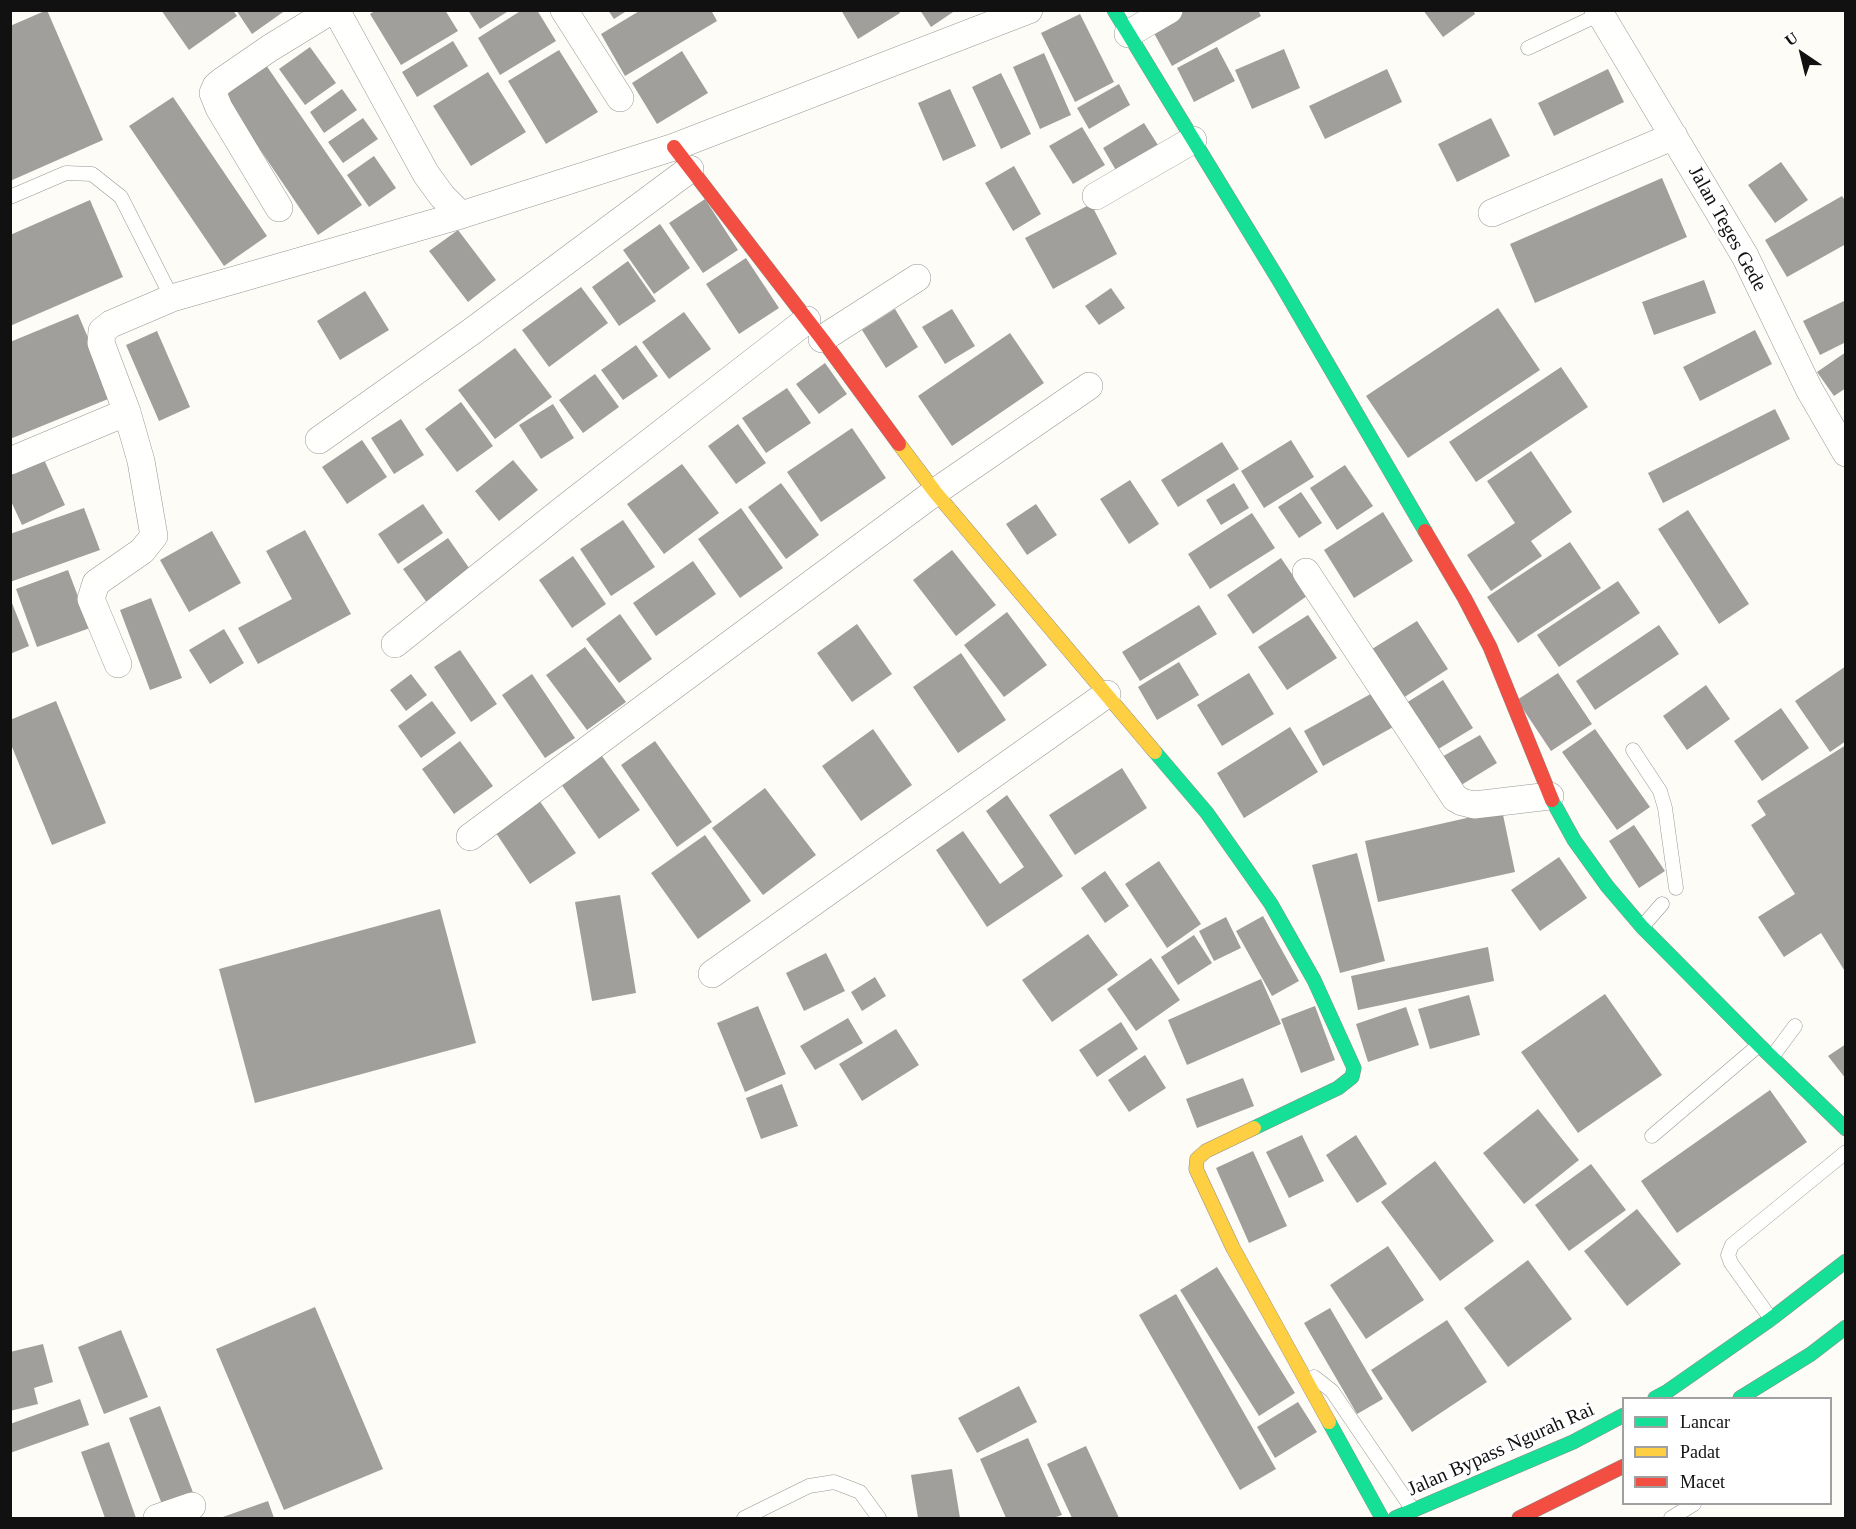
<!DOCTYPE html>
<html>
<head>
<meta charset="utf-8">
<style>
  body { margin:0 }
  #map { position:relative; width:1856px; height:1529px; overflow:hidden; background:#fdfcf7; font-family:Georgia,serif }
  canvas { display:block }
  .frame { position:absolute; inset:0; border:12px solid #111; pointer-events:none }
  .legend { position:absolute; left:1622px; top:1397px; width:210px; height:108px; box-sizing:border-box; background:#fff; border:2px solid #a0a0a0; margin:0; padding:8px 10px; list-style:none; font-size:18px; color:#111 }
  .legend li { display:flex; align-items:center; gap:12px; height:30px }
  .legend b { width:30px; border:2px solid #a0a0a0 }
  .north { position:absolute; left:1772px; top:24px; width:60px; height:60px; -webkit-text-stroke:4px #fff; paint-order:stroke; rotate:325deg; font-size:16px; font-weight:700; line-height:24px; text-align:center; color:#111 }
  .north::after { content:''; display:block; margin:auto; width:21px; height:27px; background:#111; clip-path:polygon(50% 0,100% 100%,50% 72%,0 100%) }
</style>
</head>
<body>
<div id="map">
<canvas width="1856" height="1529"></canvas>
<div class="frame"></div>
<ul class="legend">
<li><b style="height:8px;background:#16e098"></b>Lancar</li>
<li><b style="height:8px;background:#ffcf43"></b>Padat</li>
<li><b style="height:8px;background:#f24e42"></b>Macet</li>
</ul>
<div class="north">U</div>
</div>
<script>
const context = document.querySelector('canvas').getContext('2d');
context.lineJoin = 'round';
function paint(path, color) { context.fillStyle = color; context.fill(path, 'evenodd'); }
const shape = rows => new Path2D(rows.map(r => 'M' + r).join(''));
function stroke(path, color, width, dash) { context.strokeStyle = color; context.lineWidth = width; context.lineCap = dash ? 'butt' : 'round'; context.setLineDash(dash || []); context.stroke(path); }
function drawText(font, color, halo, rows, align = 'center') {
  context.font = font + ' Georgia,serif'; context.lineWidth = 6; context.setLineDash([]); context.textBaseline = 'middle'; context.strokeStyle = halo; context.fillStyle = color; for (const [text, x, y, turn = 0] of rows) {
    context.save(); context.translate(x, y); context.rotate((+turn || 0) * Math.PI / 180); context.textAlign = isNaN(turn) ? turn : align; if (halo) context.strokeText(text, 0, 0); context.fillText(text, 0, 0); context.restore();
  }
}
const building = shape([
  [47,10,103,140,10,181,10,26],
  [161,10,233,10,237,16,189,50],
  [236,10,286,10,252,34],
  [376,10,445,10,458,31,401,65,370,14],
  [468,10,510,10,480,29],
  [522,10,537,10,556,41,500,75,478,38],
  [608,10,628,10,614,19],
  [641,10,711,10,717,21,625,76,601,34],
  [841,10,898,10,900,13,858,39],
  [920,10,956,10,931,27],
  [1177,10,1258,10,1261,16,1172,66,1150,26],
  [1423,10,1473,10,1475,14,1443,37],
  [1080,14,1114,82,1075,102,1041,33],
  [453,41,468,66,417,97,402,72],
  [310,47,336,83,305,105,279,69],
  [1217,47,1235,81,1194,102,1177,68],
  [1284,49,1300,88,1252,109,1235,70],
  [559,50,598,112,546,144,508,81],
  [682,51,708,93,657,124,632,83],
  [1044,53,1071,115,1040,129,1013,67],
  [266,65,362,205,318,235,223,95],
  [1387,69,1402,102,1325,139,1309,106],
  [1608,69,1624,102,1554,136,1538,103],
  [488,72,526,132,471,166,433,106],
  [1001,73,1031,134,1001,149,972,87],
  [1119,84,1130,105,1089,129,1077,108],
  [342,89,357,110,324,133,310,112],
  [950,89,976,146,943,161,918,103],
  [173,97,267,236,224,266,129,126],
  [363,118,378,139,343,163,328,142],
  [1491,118,1510,156,1457,182,1438,144],
  [1144,123,1163,153,1121,179,1103,148],
  [1082,127,1105,165,1073,184,1049,146],
  [374,156,396,188,369,207,347,175],
  [1781,162,1808,200,1775,223,1748,185],
  [1014,166,1041,214,1013,231,985,183],
  [1662,178,1687,237,1535,303,1510,244],
  [1842,196,1846,202,1846,244,1787,277,1765,240],
  [705,199,738,250,703,273,669,223],
  [90,200,123,277,10,326,10,235],
  [1091,204,1117,254,1053,289,1025,238],
  [660,224,690,268,654,294,623,250],
  [458,230,496,280,468,302,429,251],
  [746,258,779,308,739,334,706,284],
  [628,261,656,301,619,326,592,287],
  [1704,280,1716,313,1654,335,1642,302],
  [581,287,608,323,549,367,522,330],
  [1111,288,1125,308,1099,325,1085,306],
  [365,291,389,330,340,360,317,321],
  [1846,300,1846,342,1820,355,1803,321],
  [1498,308,1540,370,1408,458,1366,396],
  [895,309,918,347,886,368,862,330],
  [952,309,975,346,945,364,922,327],
  [684,312,711,349,669,379,642,342],
  [78,314,113,397,10,439,10,342],
  [1755,330,1772,364,1700,401,1683,367],
  [157,331,190,407,159,421,126,345],
  [1010,333,1044,383,952,446,918,396],
  [636,345,658,376,623,400,601,370],
  [515,348,552,397,495,439,458,390],
  [1846,352,1846,388,1834,396,1817,372],
  [825,363,847,394,819,414,796,384],
  [1561,367,1588,407,1476,482,1449,442],
  [595,374,619,407,583,433,559,400],
  [787,388,811,423,766,453,742,418],
  [461,402,493,446,457,472,425,429],
  [553,404,574,438,541,459,519,425],
  [1775,409,1790,439,1663,503,1648,473],
  [401,419,424,455,394,474,371,438],
  [738,424,766,463,736,484,708,446],
  [852,428,886,478,821,522,787,472],
  [362,440,387,477,347,504,322,467],
  [1291,440,1314,477,1264,508,1241,471],
  [1222,442,1239,469,1178,507,1161,480],
  [40,451,65,505,22,525,10,499,10,464],
  [1531,451,1572,512,1531,541,1542,556,1491,591,1467,555,1515,523,1487,481],
  [513,460,538,490,499,521,475,491],
  [682,464,719,513,664,554,627,504],
  [1345,465,1373,506,1337,530,1310,488],
  [1130,480,1159,524,1129,544,1100,499],
  [781,483,819,535,786,559,748,507],
  [1234,483,1249,508,1221,525,1206,500],
  [1301,492,1322,523,1299,538,1278,507],
  [423,504,443,533,398,564,378,534],
  [1036,504,1057,535,1027,555,1006,524],
  [84,508,100,550,10,582,10,534],
  [741,508,783,568,740,598,698,539],
  [1688,510,1749,604,1719,624,1658,529],
  [1383,512,1413,561,1354,598,1324,550],
  [1252,513,1275,548,1210,589,1188,554],
  [623,520,655,567,611,596,580,549],
  [305,530,351,614,258,664,238,628,292,599,266,551],
  [212,531,241,583,189,612,160,560],
  [448,538,474,575,430,607,403,569],
  [1570,542,1601,588,1518,643,1487,597],
  [952,550,996,605,956,636,913,580],
  [573,556,606,604,572,628,539,580],
  [1281,558,1307,596,1253,634,1227,595],
  [693,561,716,594,656,636,633,603],
  [68,570,90,628,37,647,16,589],
  [1618,581,1640,613,1559,667,1537,635],
  [10,598,29,646,10,654],
  [151,598,182,678,150,690,120,610],
  [1199,605,1217,634,1140,681,1122,652],
  [1007,612,1047,665,1004,697,964,645],
  [620,614,652,659,619,683,586,639],
  [1308,615,1337,658,1287,690,1258,647],
  [1417,621,1448,669,1403,698,1372,649],
  [857,624,892,674,852,702,817,653],
  [1659,625,1679,654,1595,710,1576,681],
  [224,629,244,663,210,684,189,650],
  [585,647,626,702,587,730,546,675],
  [460,650,497,704,471,722,434,667],
  [961,653,1006,720,958,753,913,687],
  [1179,662,1199,695,1157,720,1138,687],
  [1846,666,1846,741,1830,752,1795,701],
  [1249,673,1274,714,1222,746,1197,705],
  [1558,673,1592,724,1551,751,1517,700],
  [411,674,427,695,406,711,390,690],
  [532,674,575,738,545,758,502,695],
  [1443,680,1473,728,1435,751,1406,703],
  [1706,685,1730,719,1687,750,1663,716],
  [1376,691,1395,726,1323,766,1304,731],
  [56,701,106,823,52,845,10,742,10,720],
  [432,701,456,733,421,758,398,726],
  [1781,708,1809,748,1762,781,1734,741],
  [1290,727,1318,772,1244,818,1217,773],
  [873,729,912,785,861,821,822,766],
  [1595,729,1650,807,1617,830,1562,752],
  [1480,735,1497,763,1458,787,1440,758],
  [460,741,493,786,454,814,422,769],
  [655,741,712,822,677,847,621,765],
  [1846,745,1846,973,1821,933,1784,957,1758,917,1795,894,1751,825,1766,815,1757,801],
  [602,756,640,810,599,839,561,784],
  [1122,768,1147,808,1075,855,1049,815],
  [765,788,816,855,763,895,712,828],
  [1007,795,1063,876,987,927,936,850,963,831,1000,884,1024,867,986,811],
  [539,800,576,853,530,884,494,830],
  [1502,810,1515,872,1378,902,1365,841],
  [1634,825,1665,871,1639,888,1609,841],
  [705,835,751,901,698,939,651,873],
  [1357,853,1385,961,1340,973,1312,865],
  [1559,857,1587,898,1540,931,1511,890],
  [1159,861,1201,924,1167,948,1125,884],
  [1105,871,1129,906,1105,923,1081,888],
  [620,895,636,993,592,1001,575,902],
  [440,909,476,1043,255,1103,219,969],
  [1263,916,1299,981,1272,996,1236,931],
  [1226,917,1241,948,1214,961,1199,931],
  [1088,934,1118,975,1052,1022,1022,980],
  [1194,935,1212,963,1178,985,1161,957],
  [1488,947,1494,981,1358,1010,1351,976],
  [826,953,845,991,804,1011,786,973],
  [1151,958,1180,1000,1136,1031,1107,989],
  [875,977,886,996,862,1011,851,992],
  [1261,979,1281,1024,1187,1065,1168,1020],
  [1605,994,1662,1075,1578,1133,1521,1052],
  [1469,995,1480,1035,1430,1049,1418,1009],
  [758,1006,786,1074,745,1092,717,1023],
  [1315,1006,1335,1060,1301,1073,1281,1019],
  [1406,1007,1419,1045,1368,1062,1356,1024],
  [848,1018,863,1043,815,1070,800,1046],
  [1121,1022,1138,1049,1097,1077,1079,1050],
  [896,1029,919,1065,862,1101,839,1064],
  [1846,1044,1846,1079,1828,1056],
  [1145,1055,1166,1088,1129,1112,1108,1080],
  [1243,1078,1254,1106,1197,1128,1186,1099],
  [782,1084,798,1126,761,1139,746,1098],
  [1770,1090,1807,1142,1677,1233,1641,1181],
  [1538,1109,1579,1160,1524,1204,1483,1153],
  [1302,1135,1324,1181,1289,1198,1266,1152],
  [1356,1135,1387,1184,1357,1203,1326,1155],
  [1253,1151,1287,1226,1249,1243,1216,1168],
  [1435,1161,1494,1241,1440,1281,1381,1202],
  [1591,1164,1626,1210,1569,1251,1535,1205],
  [1637,1209,1681,1264,1627,1306,1584,1251],
  [1388,1246,1424,1300,1366,1339,1330,1285],
  [1528,1260,1572,1319,1508,1367,1464,1308],
  [1217,1267,1295,1393,1259,1416,1180,1290],
  [1176,1294,1276,1469,1240,1490,1139,1315],
  [315,1307,383,1469,284,1510,216,1349],
  [1330,1308,1383,1399,1357,1414,1304,1323],
  [1447,1320,1487,1382,1412,1432,1371,1370],
  [121,1330,148,1397,104,1414,78,1347],
  [43,1344,53,1382,34,1388,38,1404,10,1411,10,1352],
  [1019,1386,1037,1422,977,1453,958,1418],
  [80,1399,89,1425,10,1453,10,1424],
  [1298,1402,1317,1432,1275,1458,1257,1427],
  [160,1406,194,1495,163,1507,129,1418],
  [1028,1438,1062,1515,1053,1518,1006,1518,980,1459],
  [109,1442,136,1518,105,1518,81,1452],
  [1086,1446,1119,1518,1072,1518,1047,1464],
  [952,1469,960,1518,918,1518,911,1475],
  [268,1501,274,1518,220,1518]
]);
const lane = shape([
  [1528,48,1600,14],
  [10,197,66,173,92,174,121,197,172,298],
  [1633,750,1660,791,1665,808,1676,888],
  [1642,927,1662,904],
  [1772,1057,1795,1026],
  [1652,1136,1759,1045],
  [1771,1319,1731,1263,1728,1255,1732,1245,1846,1152],
  [1314,1377,1332,1391,1413,1510],
  [744,1518,809,1486,834,1482,860,1492,879,1518],
  [1671,1518,1694,1504]
]);
const street = shape([
  [336,10,426,174,442,196,461,215],
  [564,10,620,98],
  [1598,10,1745,256,1809,389,1846,453],
  [1128,34,1169,10],
  [1096,196,1193,140],
  [279,208,219,108,213,93,216,86,222,81,270,48,332,10],
  [1492,213,1674,136],
  [822,339,917,278],
  [319,440,471,332,690,169],
  [10,461,127,412,101,343,102,331,111,324,172,298,461,215,674,147,1029,10],
  [1306,572,1455,798,1462,802,1474,805,1550,796],
  [395,644,565,508,807,320],
  [118,664,91,599,96,583,142,551,154,536,141,461,127,412],
  [470,837,935,492,1089,386],
  [712,974,1107,694],
  [157,1518,192,1506]
]);
const fast = shape([
  [1114,10,1280,282,1425,531],
  [1155,752,1207,813,1271,904,1314,980,1354,1068,1352,1077,1338,1088,1254,1128],
  [1552,800,1574,840,1607,886,1642,927,1759,1045,1846,1129],
  [1655,1398,1668,1391,1771,1319,1846,1261],
  [1740,1398,1811,1354,1846,1327],
  [1329,1422,1382,1518],
  [1395,1518,1573,1442,1624,1415]
]);
const slow = shape([
  [899,444,935,492,1155,752],
  [1254,1128,1206,1151,1197,1159,1196,1169,1233,1248,1329,1422]
]);
const jam = shape([
  [674,147,822,339,899,444],
  [1425,531,1465,599,1490,647,1552,800],
  [1519,1518,1624,1466]
]);
const streetNames = [
  ["Jalan Teges Gede",1727,229,61],
  ["Jalan Bypass Ngurah Rai",1501,1450,-24]
];
paint(building, '#a19f9c');
stroke(lane, '#979795', 15);
stroke(street, '#979795', 28);
stroke(fast, '#8e8d8b', 15);
stroke(slow, '#8e8d8b', 15);
stroke(jam, '#8e8d8b', 15);
stroke(lane, '#fffffe', 14);
stroke(street, '#fffffe', 27);
stroke(fast, '#16e098', 14);
stroke(slow, '#ffcf43', 14);
stroke(jam, '#f24e42', 14);
drawText('20px', '#111', '#fff', streetNames);
</script>
</body>
</html>
